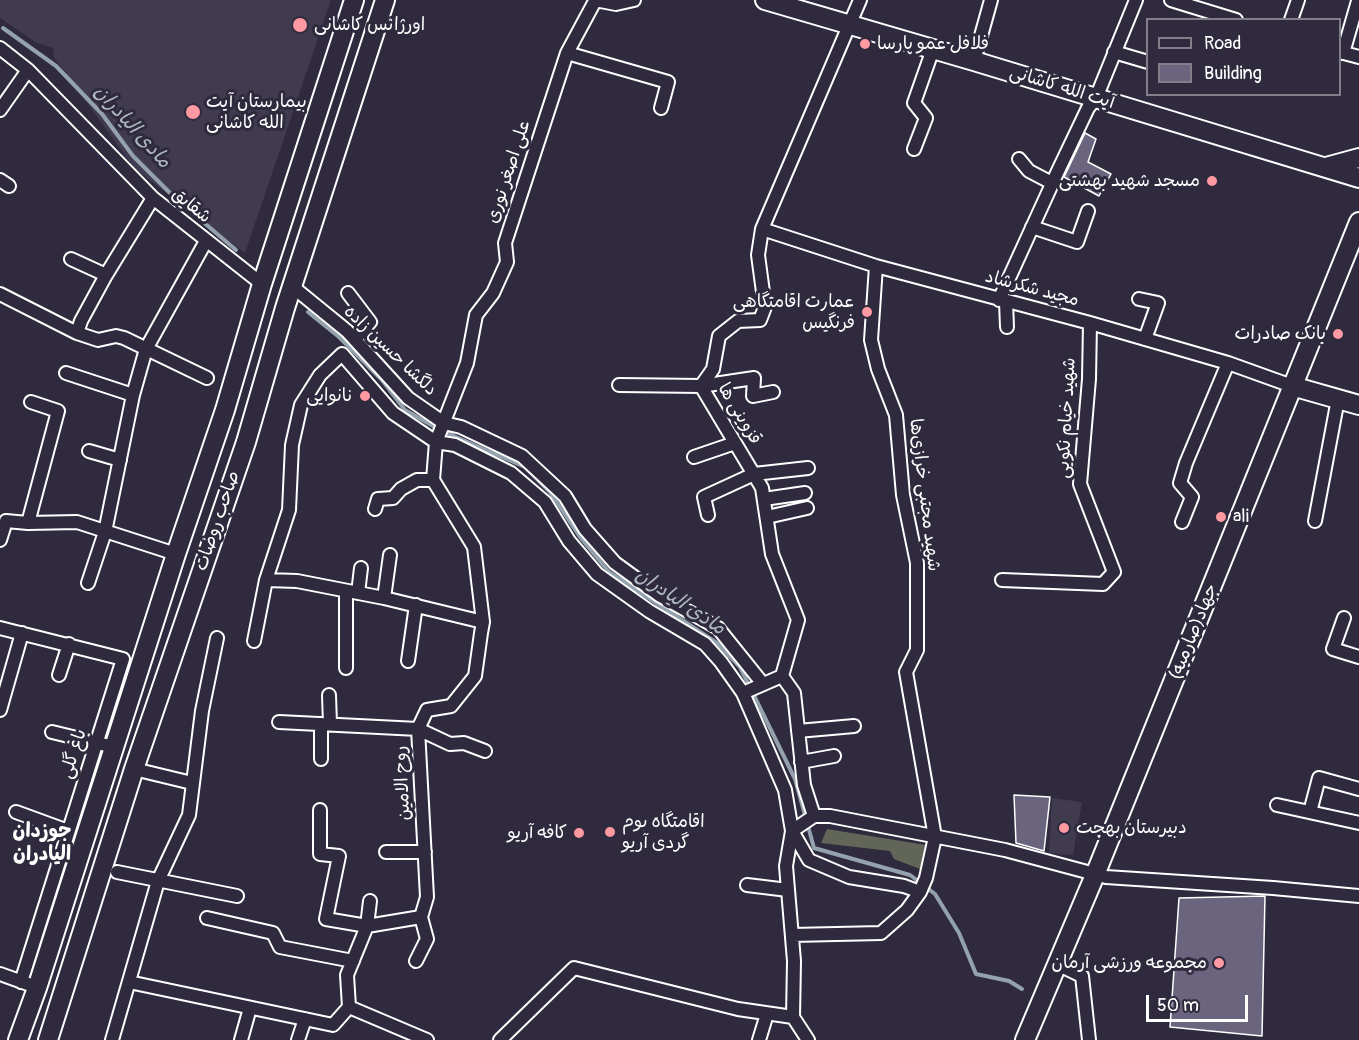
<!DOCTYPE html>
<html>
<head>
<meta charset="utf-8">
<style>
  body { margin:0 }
  #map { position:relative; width:1359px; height:1040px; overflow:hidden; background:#2f2a3d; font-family:Pangolin,sans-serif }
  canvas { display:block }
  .legend { position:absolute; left:1146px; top:18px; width:195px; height:78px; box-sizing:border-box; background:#2f2a3d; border:2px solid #827f8b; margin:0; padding:8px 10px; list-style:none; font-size:18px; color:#fff }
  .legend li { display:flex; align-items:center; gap:12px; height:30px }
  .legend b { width:30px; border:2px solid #827f8b }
  .scale { position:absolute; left:1146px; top:995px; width:102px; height:27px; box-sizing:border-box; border:3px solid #fff; border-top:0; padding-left:8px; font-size:18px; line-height:21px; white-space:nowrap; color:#fff; -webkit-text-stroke:4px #2f2a3d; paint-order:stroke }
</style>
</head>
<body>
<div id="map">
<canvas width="1359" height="1040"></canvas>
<ul class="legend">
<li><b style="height:8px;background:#2f2a3d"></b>Road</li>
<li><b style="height:16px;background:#6b647e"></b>Building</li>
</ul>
<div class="scale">50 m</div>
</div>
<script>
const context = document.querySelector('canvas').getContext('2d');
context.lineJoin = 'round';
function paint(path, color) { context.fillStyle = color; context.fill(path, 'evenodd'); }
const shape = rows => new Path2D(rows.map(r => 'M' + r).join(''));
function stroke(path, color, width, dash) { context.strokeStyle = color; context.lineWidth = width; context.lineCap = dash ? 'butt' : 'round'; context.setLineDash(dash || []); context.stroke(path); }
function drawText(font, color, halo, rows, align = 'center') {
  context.font = font + ' Pangolin,"Playpen Sans Arabic",sans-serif'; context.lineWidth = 6; context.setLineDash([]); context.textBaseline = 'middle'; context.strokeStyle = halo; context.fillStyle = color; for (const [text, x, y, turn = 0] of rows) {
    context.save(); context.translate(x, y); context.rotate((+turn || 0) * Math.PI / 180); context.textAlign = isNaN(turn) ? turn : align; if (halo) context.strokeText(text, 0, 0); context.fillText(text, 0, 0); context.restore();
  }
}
const built = shape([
  [0,0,331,0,245,253,134,168,54,57,53,48,37,43,0,18],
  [1052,798,1082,802,1073,855,1049,853]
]);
const green = shape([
  [827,829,926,845,920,869,894,859,890,851,821,843]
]);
const stream = shape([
  [3,28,56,66,102,114,133,156,174,197,236,250],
  [308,312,339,337,382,380,405,410,440,430,525,467,550,492,580,537,609,572,717,643,740,667,795,779,814,848,910,875,935,894,959,933,976,974,1009,981,1022,989]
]);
const building = shape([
  [1085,133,1096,139,1088,162,1111,174,1099,196,1064,177,1085,133],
  [1014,795,1050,797,1044,851,1016,843,1014,795],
  [1265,896,1262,1036,1170,1027,1179,898,1265,896]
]);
const street = shape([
  [595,0,616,4,634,0],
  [1171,0,1236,20],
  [1291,20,1298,0],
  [0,48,28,70,153,198,262,284],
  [1114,52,1148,62],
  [1340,52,1359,57],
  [567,53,668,82,661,108],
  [1343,53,1358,1],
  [974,61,991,0],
  [0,110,28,70],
  [914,149,926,118,914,103,933,49],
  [1019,159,1029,171,1052,183],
  [0,180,9,186],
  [1032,227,1077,242,1088,211],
  [762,229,876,266,1090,323,1228,363,1292,386],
  [71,259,106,275],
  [293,287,347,331,408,398,444,423,461,427,522,456,565,496,585,529,615,563,659,595,718,628,763,684],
  [348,293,370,322,355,340],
  [0,294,77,333,98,340,116,336,124,338,207,378],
  [1139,299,1158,303,1145,339],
  [999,300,1057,173,1088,108,1096,98,1136,0],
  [1006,302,1007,327],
  [77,333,81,321,106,275,153,198],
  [66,373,133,395],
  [619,385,701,386,754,378,753,396,773,392],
  [89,451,120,460],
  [694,457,735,443],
  [764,499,805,493],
  [375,509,378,499,393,498,401,489,417,480,433,480],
  [708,515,704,497,754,474,808,468],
  [767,517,807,508],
  [1315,521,1338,399],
  [1182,522,1192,497,1180,483,1186,463,1228,363],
  [28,523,58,411,31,402],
  [0,540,6,521,28,523,77,522,176,554],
  [266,580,297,581,384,598,483,622],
  [1002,580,1103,584,1114,572,1080,484,1089,379,1090,323],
  [88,583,105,532,133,395,146,349,206,241],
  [346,591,346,668],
  [358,593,361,568],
  [384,598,390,555],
  [1344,618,1333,649,1359,657],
  [0,628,123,659,21,982],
  [254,641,266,580,289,510,292,445,301,405,320,375,342,354,393,413,436,442,455,445,511,473,545,502,569,541,597,574,649,611,705,644,721,662,743,693,785,790,792,831,809,860,849,877,904,886,920,892],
  [408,661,416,605],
  [59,675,69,644],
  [782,676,798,620,772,554,762,488,701,386,713,369,719,336,738,321,760,320,765,307,758,255,762,229,860,0],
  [782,676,794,693,804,785,814,816],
  [743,693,782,676],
  [329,695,330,724],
  [0,710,22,633],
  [279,722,418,729,450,744,464,743,485,751],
  [798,731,854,726],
  [52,732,114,747],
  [321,759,321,724],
  [801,762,834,756],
  [134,769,192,783],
  [1277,805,1359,823],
  [320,810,320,854,339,856,326,919,367,926,370,901],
  [16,812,68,831],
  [1310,812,1319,778,1359,789],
  [792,831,814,816,830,816,1005,850,1106,877,1273,888,1359,896],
  [792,831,786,866,794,961,793,1017,808,1040],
  [386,852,425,852],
  [117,872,237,896],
  [747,885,788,890],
  [207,918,273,933,280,947,353,961],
  [792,935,881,933,907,910,920,892,926,878,935,837,906,672,917,650,917,563,903,495,896,415,878,369,871,340,876,266],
  [416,961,427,939,421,917],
  [1057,964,1082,976,1089,1040],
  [0,974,28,984],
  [129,982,333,1025,349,1007],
  [349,1007,347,975,367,926,421,917,427,897,418,729,427,710,451,706,475,676,481,633,483,622,474,547,433,480,436,442,467,363,476,315,493,293,507,262,505,243,567,53,595,1],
  [349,1007,427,1040],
  [112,1040,158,881,189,815,202,711,217,638],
  [241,1040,250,1008],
  [298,1040,305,1019],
  [500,1040,574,968,738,1009,793,1017],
  [759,1040,767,1014]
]);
const secondary = shape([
  [765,0,974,61,1359,178],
  [1326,167,1359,158],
  [1292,386,1359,405],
  [18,1040,37,988,176,554,225,410,262,284,354,0],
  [48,1040,134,769,246,442,285,308,385,0],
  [1025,1040,1095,875,1359,222]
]);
const markers = [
  [300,25,8,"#ff9aa2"],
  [865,44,6,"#ff9aa2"],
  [193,112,8,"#ff9aa2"],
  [1212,181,6,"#ff9aa2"],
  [867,312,6,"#ff9aa2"],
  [1338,334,6,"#ff9aa2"],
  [365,396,6,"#ff9aa2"],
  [1221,517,6,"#ff9aa2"],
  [1064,828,6,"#ff9aa2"],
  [610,832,6,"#ff9aa2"],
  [579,833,6,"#ff9aa2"],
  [1219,963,6,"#ff9aa2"]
];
const poiNames = [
  ["اورژانس کاشانی",314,25],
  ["فلافل عمو پارسا",877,44],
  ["بیمارستان آیت",206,102],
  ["الله کاشانی",206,123],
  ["مسجد شهید بهشتی",1200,181,"right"],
  ["عمارت اقامتگاهی",855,302,"right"],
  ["فرنگیس",855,323,"right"],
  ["بانک صادرات",1326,334,"right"],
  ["نانوایی",353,396,"right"],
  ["ali",1233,517],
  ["اقامتگاه بوم",622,822],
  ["گردی آریو",622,843],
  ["دبیرستان بهجت",1076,828],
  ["کافه آریو",567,833,"right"],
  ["مجموعه ورزشی آرمان",1207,963,"right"]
];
const streetNames = [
  ["آیت الله کاشانی",1062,88,17],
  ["علی اصغر نوری",509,172,-72],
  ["شقایق",191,206,39],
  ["مجید شکرشاد",1032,289,15],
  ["دلگشا حسین زاده",390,351,44],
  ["قزوینی ها",739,414,59],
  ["شهید خیام نکویی",1067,418,-87],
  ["شهید مجتبی خرازی‌ها",924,495,83],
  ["صاحب روضات",218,521,-71],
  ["جهاد(صارمیه)",1194,632,-68],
  ["باغ گلی",74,754,-72],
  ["روح الامین",403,783,-93]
];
const waterNames = [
  ["مادی الیادران",132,127,48],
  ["مادی الیادران",680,602,34]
];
const neighbourhoodNames = [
  ["جوزدان",42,832],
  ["الیادران",42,855]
];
paint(built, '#413b50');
paint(green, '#616659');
stroke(stream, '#94a2ae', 4);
paint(building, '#6b647e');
stroke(building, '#fff', 1.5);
stroke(street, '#fff', 16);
stroke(secondary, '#fff', 22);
stroke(street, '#2f2a3d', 12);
stroke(secondary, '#2f2a3d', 18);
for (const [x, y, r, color] of markers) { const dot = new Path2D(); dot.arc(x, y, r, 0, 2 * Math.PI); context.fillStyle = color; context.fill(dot); stroke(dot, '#2f2a3d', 2); }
drawText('18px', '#fff', '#2f2a3d', poiNames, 'left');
drawText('18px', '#fff', '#2f2a3d', streetNames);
drawText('italic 20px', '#afb9c2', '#2f2a3d', waterNames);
drawText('bold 20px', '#fff', '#2f2a3d', neighbourhoodNames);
</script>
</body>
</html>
